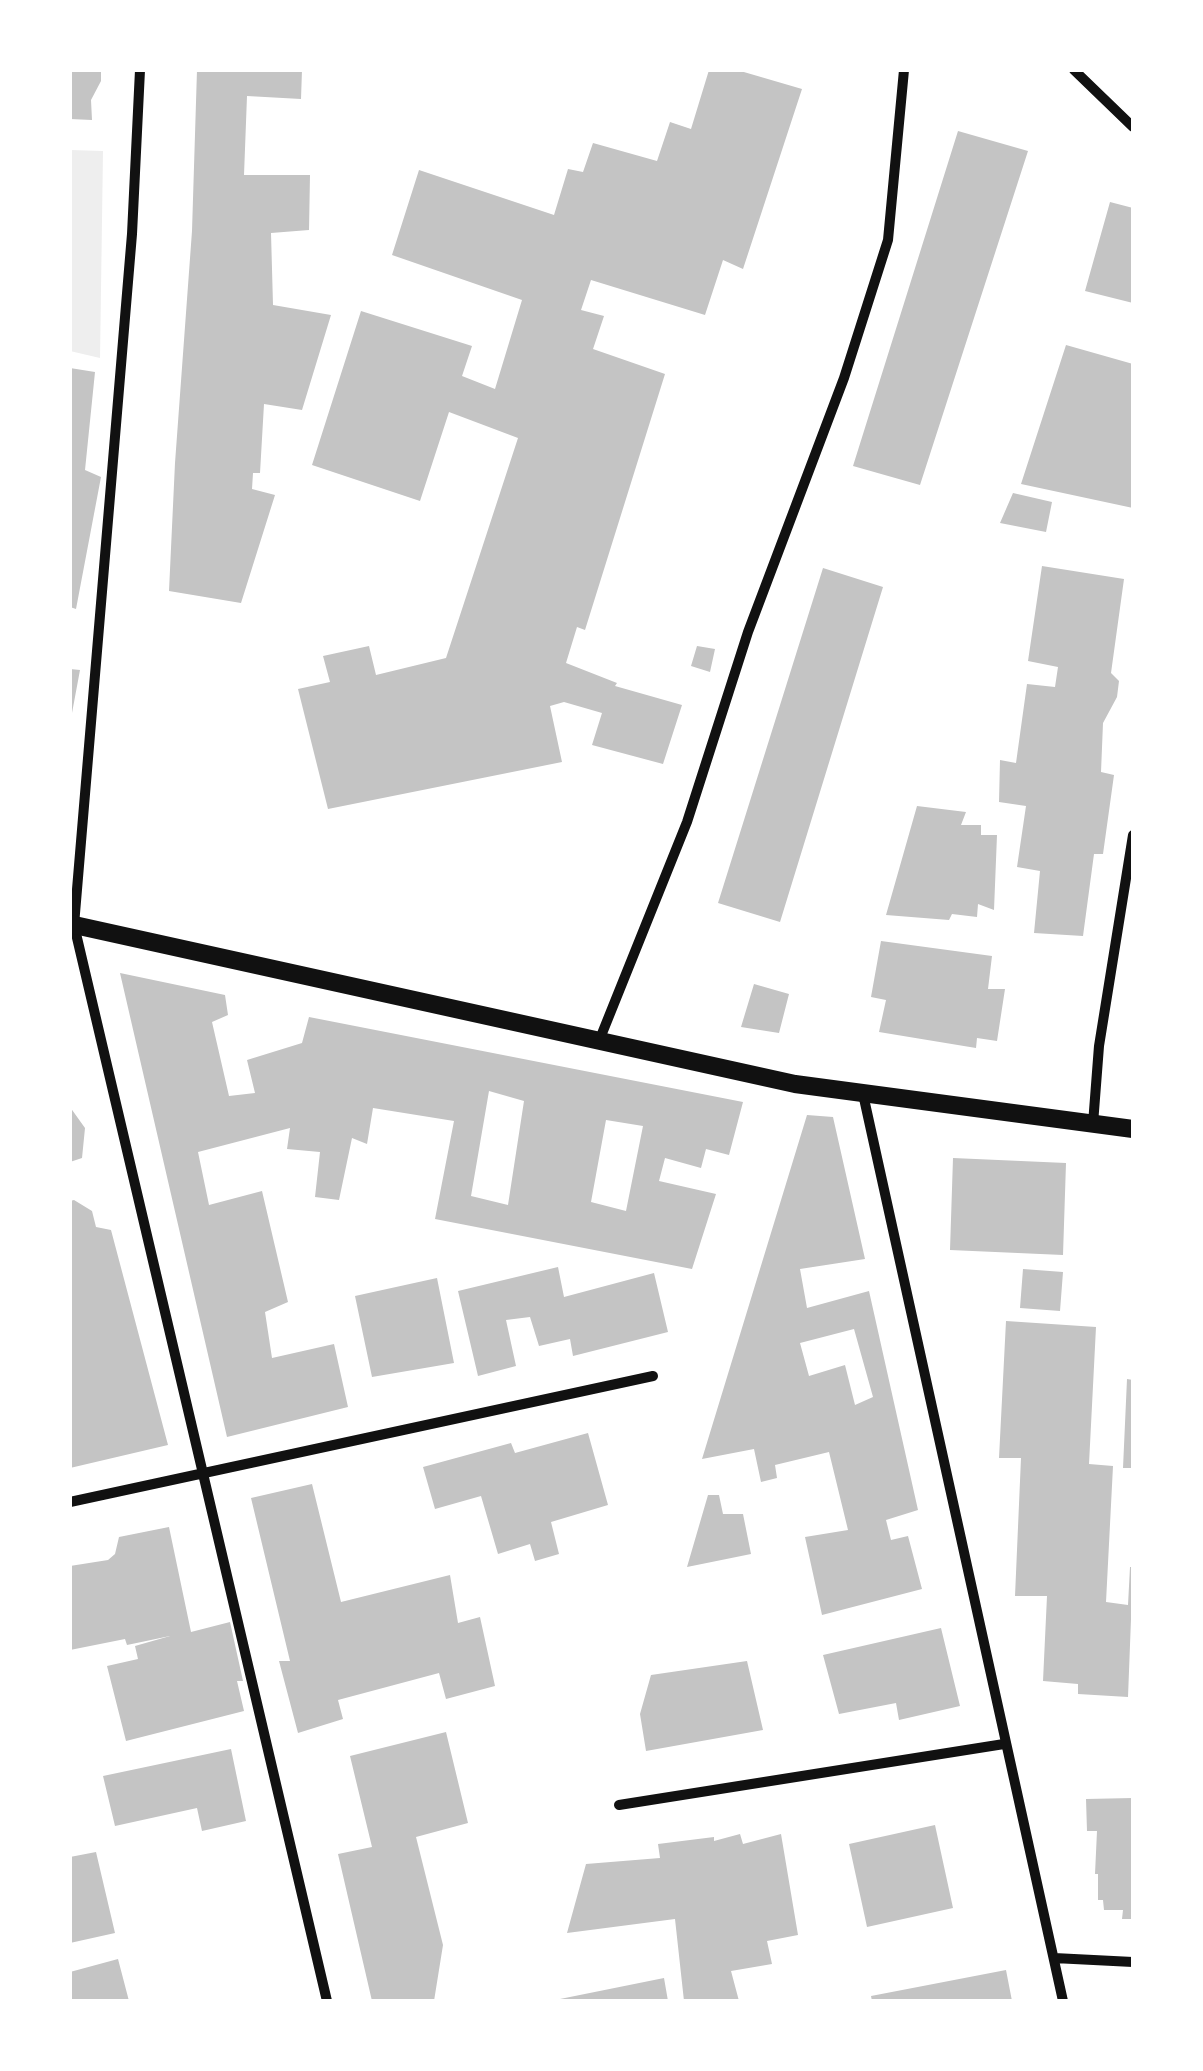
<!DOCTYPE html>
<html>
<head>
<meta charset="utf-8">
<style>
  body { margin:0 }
  #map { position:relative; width:1203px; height:2071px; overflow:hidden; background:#fff; font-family:"Playfair Display",serif }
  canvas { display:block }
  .frame { position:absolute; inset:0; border:72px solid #fff; pointer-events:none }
</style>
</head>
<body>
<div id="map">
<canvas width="1203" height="2071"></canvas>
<div class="frame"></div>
</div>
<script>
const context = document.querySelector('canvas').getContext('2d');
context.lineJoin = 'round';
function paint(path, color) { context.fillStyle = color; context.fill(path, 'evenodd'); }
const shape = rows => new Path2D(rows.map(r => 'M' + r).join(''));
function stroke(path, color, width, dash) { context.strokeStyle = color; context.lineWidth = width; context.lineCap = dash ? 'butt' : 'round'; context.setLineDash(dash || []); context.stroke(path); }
const green = shape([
  [70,150,103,151,100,358,70,351]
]);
const building = shape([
  [70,70,101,70,101,81,91,100,92,120,70,119],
  [197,70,302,70,301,99,247,96,244,175,310,175,309,230,271,233,273,305,331,315,302,410,264,404,260,473,253,473,252,489,275,495,241,603,169,591,175,463,192,231],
  [709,70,737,70,802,89,743,269,723,260,705,315,591,280,581,310,604,316,593,349,665,374,585,630,577,627,566,663,617,683,615,686,682,705,663,764,592,745,602,713,564,702,550,706,562,762,328,809,298,689,330,682,323,656,369,646,376,675,446,658,518,438,449,412,420,501,312,465,361,311,472,346,462,376,495,389,522,300,392,255,419,170,554,215,568,169,583,172,593,143,657,161,670,122,691,129],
  [958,131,1028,151,920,485,853,466],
  [1110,202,1133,208,1133,303,1085,291],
  [1066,345,1133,364,1133,508,1021,484],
  [70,368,95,372,85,470,101,477,76,609,70,607],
  [1013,493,1052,502,1046,532,1000,523],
  [1042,566,1124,579,1111,673,1119,681,1117,697,1103,723,1101,772,1114,775,1103,854,1094,854,1083,936,1034,933,1040,871,1017,867,1026,806,999,802,1000,760,1016,763,1027,684,1055,687,1058,667,1028,661],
  [823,568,883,587,780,922,718,903],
  [697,646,715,649,710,672,691,666],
  [70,669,80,670,72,713,70,713],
  [917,806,966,812,961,825,981,825,981,835,997,835,994,910,978,904,977,917,952,914,949,920,886,915],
  [881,941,992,956,988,989,1005,989,997,1041,977,1038,976,1048,879,1032,886,1000,871,997],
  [120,973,225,995,228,1015,212,1022,229,1096,255,1093,247,1060,302,1043,309,1017,743,1102,729,1155,706,1149,701,1168,665,1158,659,1181,716,1194,692,1269,435,1219,454,1121,373,1108,367,1144,352,1138,339,1200,315,1197,320,1152,287,1149,290,1128,198,1152,209,1205,262,1191,288,1302,265,1312,272,1358,334,1344,348,1407,227,1437],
  [489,1091,524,1101,508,1205,471,1196],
  [606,1120,643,1126,626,1211,591,1202],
  [754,984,789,994,779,1033,741,1027],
  [70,1107,85,1128,82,1158,70,1162],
  [807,1115,833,1117,865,1259,800,1269,807,1308,869,1291,918,1510,886,1520,891,1540,908,1536,922,1589,822,1615,805,1537,848,1530,829,1452,775,1465,777,1478,761,1482,754,1449,702,1459],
  [854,1329,873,1397,855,1405,845,1365,809,1376,800,1343],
  [953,1158,1066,1163,1063,1255,950,1250],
  [74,1200,92,1211,96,1227,111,1230,168,1445,70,1468,70,1201],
  [558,1267,564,1297,654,1273,668,1332,573,1356,570,1339,539,1346,530,1317,506,1320,516,1366,478,1376,458,1291],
  [1023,1269,1063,1272,1060,1311,1020,1308],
  [437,1278,454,1363,372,1377,355,1296],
  [1006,1321,1096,1327,1089,1464,1113,1466,1106,1602,1128,1605,1130,1567,1133,1567,1128,1697,1078,1694,1078,1684,1043,1681,1047,1596,1015,1596,1021,1458,999,1458],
  [1127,1379,1133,1380,1133,1468,1123,1468],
  [588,1433,608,1505,551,1522,559,1554,535,1561,530,1544,498,1554,481,1496,435,1509,423,1467,511,1443,515,1453],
  [312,1484,341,1602,450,1575,458,1623,480,1617,495,1686,446,1699,439,1673,338,1700,343,1719,298,1733,279,1661,290,1661,251,1498],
  [708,1495,719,1495,723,1514,743,1514,751,1554,687,1567],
  [169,1527,191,1632,230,1622,243,1681,237,1681,244,1711,126,1741,107,1666,138,1659,135,1646,170,1636,127,1645,125,1639,70,1650,70,1566,108,1560,115,1554,119,1537],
  [941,1628,960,1706,899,1720,896,1703,839,1714,823,1655],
  [747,1661,763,1730,646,1751,640,1714,651,1675],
  [446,1732,468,1823,416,1837,443,1945,434,2001,372,2001,338,1854,372,1847,350,1756],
  [231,1749,246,1821,202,1831,197,1808,115,1826,103,1776],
  [1133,1798,1133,1919,1122,1919,1123,1910,1104,1910,1103,1900,1098,1900,1098,1874,1095,1874,1097,1831,1087,1831,1086,1799],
  [935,1825,953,1908,867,1927,849,1844],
  [740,1834,743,1844,781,1834,798,1935,767,1941,772,1964,731,1971,739,2001,684,2001,675,1919,567,1933,586,1864,660,1858,658,1844,714,1837,714,1841],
  [96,1852,115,1933,70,1943,70,1857],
  [118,1959,129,2001,70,2001,70,1972],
  [1006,1970,1012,2001,872,2001,871,1996],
  [664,1978,668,2001,560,2001,560,1999]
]);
const minor = shape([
  [140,70,132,234,74,925,327,2001],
  [1074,70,1133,127],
  [599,1041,687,822,748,632,844,378,888,240,904,70],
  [863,1094,1063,2001],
  [1093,1124,1099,1046,1133,835],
  [70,1502,653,1376],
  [619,1805,1004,1744],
  [1054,1958,1133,1962]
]);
const tertiary = shape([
  [70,924,795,1084,1133,1129]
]);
paint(green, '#eee');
paint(building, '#c4c4c4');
stroke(minor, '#111', 10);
stroke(tertiary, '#111', 18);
</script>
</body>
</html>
